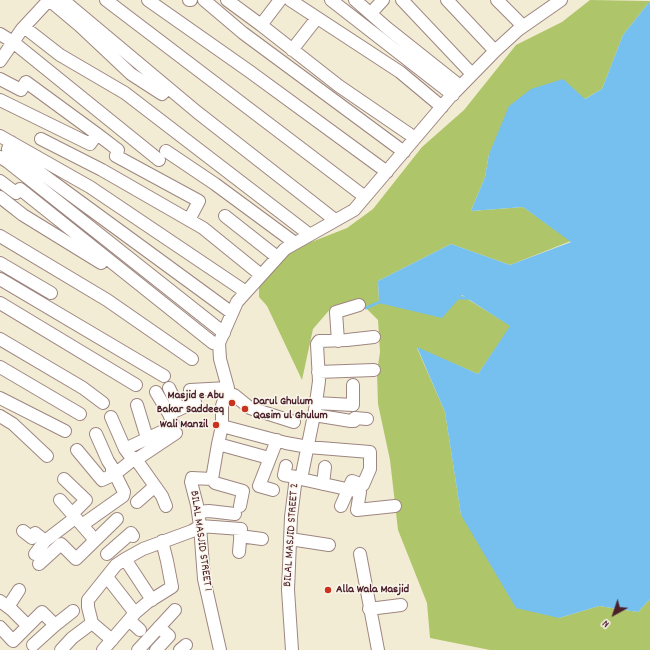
<!DOCTYPE html>
<html>
<head>
<meta charset="utf-8">
<style>
  body { margin:0 }
  #map { position:relative; width:650px; height:650px; overflow:hidden; background:#f3ecd5; font-family:Dekko,sans-serif }
  canvas { display:block }
  .north { position:absolute; left:594px; top:594px; width:40px; height:40px; -webkit-text-stroke:3px #fbf7ec; paint-order:stroke; rotate:220deg; font-size:11px; font-weight:700; line-height:16px; text-align:center; color:#4a1f2b }
  .north::after { content:''; display:block; margin:auto; width:14px; height:18px; background:#4a1f2b; clip-path:polygon(50% 0,100% 100%,50% 72%,0 100%) }
</style>
</head>
<body>
<div id="map">
<canvas width="650" height="650"></canvas>
<div class="north">N</div>
</div>
<script>
const context = document.querySelector('canvas').getContext('2d');
context.lineJoin = 'round';
function paint(path, color) { context.fillStyle = color; context.fill(path, 'evenodd'); }
const shape = rows => new Path2D(rows.map(r => 'M' + r).join(''));
function stroke(path, color, width, dash) { context.strokeStyle = color; context.lineWidth = width; context.lineCap = dash ? 'butt' : 'round'; context.setLineDash(dash || []); context.stroke(path); }
function drawText(font, color, halo, rows, align = 'center') {
  context.font = font + ' Dekko,sans-serif'; context.lineWidth = 3; context.setLineDash([]); context.textBaseline = 'middle'; context.strokeStyle = halo; context.fillStyle = color; for (const [text, x, y, turn = 0] of rows) {
    context.save(); context.translate(x, y); context.rotate((+turn || 0) * Math.PI / 180); context.textAlign = isNaN(turn) ? turn : align; if (halo) context.strokeText(text, 0, 0); context.fillText(text, 0, 0); context.restore();
  }
}
const green = shape([
  [590,0,650,1,623,35,602,89,489,154,485,177,471,211,523,207,571,241,510,265,451,244,378,281,379,303,461,295,511,326,478,374,417,348,445,412,461,515,559,618,599,606,638,612,650,599,650,650,490,650,430,638,427,603,398,530,390,460,378,404,377,372,380,352,378,320,366,308,356,302,332,307,313,329,302,380,267,306,259,297,259,284,291,250,347,228,373,209,422,147,464,110,516,45,562,22]
]);
const water = shape([
  [650,1,650,599,638,612,599,606,559,618,516,608,461,515,445,412,417,347,478,374,510,326,462,295,442,318,379,303,378,281,451,244,510,265,571,242,523,207,471,211,485,177,489,154,509,106,531,89,563,79,585,99,602,89,623,35]
]);
const stream = shape([
  [456,298,471,298],
  [366,308,382,301]
]);
const minor = shape([
  [63,0,197,112,335,220],
  [106,0,365,197],
  [148,0,249,71,387,172],
  [189,0,191,0],
  [204,0,243,33,404,152],
  [227,0,261,25,339,86,415,138],
  [290,0,400,72,442,107],
  [331,0,453,95],
  [355,0,387,28,460,86],
  [402,0,472,74],
  [447,0,495,51],
  [497,0,523,26],
  [371,13,383,0],
  [261,25,280,0],
  [24,27,60,55,125,93,310,235],
  [0,34,13,42,159,160],
  [292,50,317,18],
  [0,61,22,29,49,0,80,26,131,74,162,94,168,88],
  [0,79,21,90,26,82,97,134,118,150,116,156,199,201,189,220],
  [0,100,90,144,97,134],
  [0,136,90,187,246,292],
  [41,139,102,170,203,228,261,275],
  [11,142,8,149,232,313],
  [166,151,215,184,295,243],
  [0,157,8,162,224,333],
  [0,181,16,193,20,189,213,343],
  [0,197,23,215,101,263],
  [225,216,277,257],
  [0,236,107,300,192,359],
  [0,263,51,293],
  [0,279,164,376],
  [0,303,136,385],
  [0,339,83,388,103,403],
  [338,341,336,312,359,305],
  [0,367,80,414],
  [318,372,374,370],
  [169,388,179,409],
  [226,393,234,395,250,408,294,422],
  [0,398,65,431],
  [316,403,353,405,353,385],
  [137,405,147,438],
  [169,414,195,402,190,390,228,388],
  [314,415,351,421,354,421,355,418,367,419],
  [0,416,13,424,47,456],
  [111,417,125,449,131,457,137,459,176,433],
  [222,426,286,443,308,447,370,452,370,469,363,485,352,481,341,506],
  [96,434,108,461,112,467,112,476],
  [218,444,269,458],
  [125,449,174,426,169,414,156,392],
  [77,450,102,480,115,474,135,458,162,496,166,506],
  [286,466,284,475,296,477],
  [64,479,86,500,72,514],
  [212,479,215,483,243,491,240,506],
  [301,479,360,492,357,510,395,506],
  [323,484,325,467],
  [273,490,259,486,277,440],
  [60,500,95,540],
  [137,502,154,487],
  [198,512,209,511,235,514],
  [82,525,123,496,124,492,115,474],
  [23,531,32,538,35,533,45,541,75,518],
  [240,536,262,539],
  [290,539,329,545],
  [35,554,45,541],
  [107,554,131,533,133,536],
  [360,554,378,650],
  [125,559,152,600],
  [39,564,61,544,76,559,117,519],
  [0,601,12,610,28,626],
  [8,607,19,590],
  [369,609,401,605],
  [135,613,148,602,172,587,167,561,162,541],
  [129,620,140,630],
  [0,627,13,641,42,612,55,625],
  [112,640,92,623,88,607,88,600,116,565,125,559,143,549,192,531,200,526,241,529,239,552],
  [33,645,54,626,73,611],
  [61,650,72,638,92,623],
  [103,650,135,613,107,577],
  [138,650,175,610],
  [156,650,169,636,159,627],
  [180,650,186,645],
  [220,650,204,579,200,526,197,505,191,482,192,478,212,479,218,444,222,426,222,406,228,388,220,359,219,343,237,302,285,249,354,210,450,97,495,51,518,30,561,0],
  [292,650,288,590,291,517,296,477,301,479,315,410,319,381,317,344,319,341,347,340,374,337]
]);
const markers = [
  [232,403,4,"#c8321e"],
  [245,409,4,"#c8321e"],
  [216,425,4,"#c8321e"],
  [328,590,4,"#c8321e"]
];
const poiNames = [
  ["Masjid e Abu",224,396],
  ["Bakar Saddeeq",224,410],
  ["Darul Ghulum",253,402,"left"],
  ["Qasim ul Ghulum",253,416,"left"],
  ["Wali Manzil",208,425],
  ["Alla Wala Masjid",336,590,"left"]
];
const streetNames = [
  ["BILAL MASJID STREET 2",292,535,-86],
  ["BILAL MASJID STREET 1",200,541,82]
];
paint(green, '#afc569');
paint(water, '#75c0ee');
stroke(stream, '#75c0ee', 3);
stroke(minor, '#9e8680', 14);
stroke(minor, '#fff', 12);
for (const [x, y, r, color] of markers) { const dot = new Path2D(); dot.arc(x, y, r, 0, 2 * Math.PI); context.fillStyle = color; context.fill(dot); stroke(dot, '#fbf7ec', 1.5); }
drawText('bold 12px', '#4a1f2b', '#fbf7ec', poiNames, 'right');
drawText('12px', '#4a1f2b', '#fbf7ec', streetNames);
</script>
</body>
</html>
